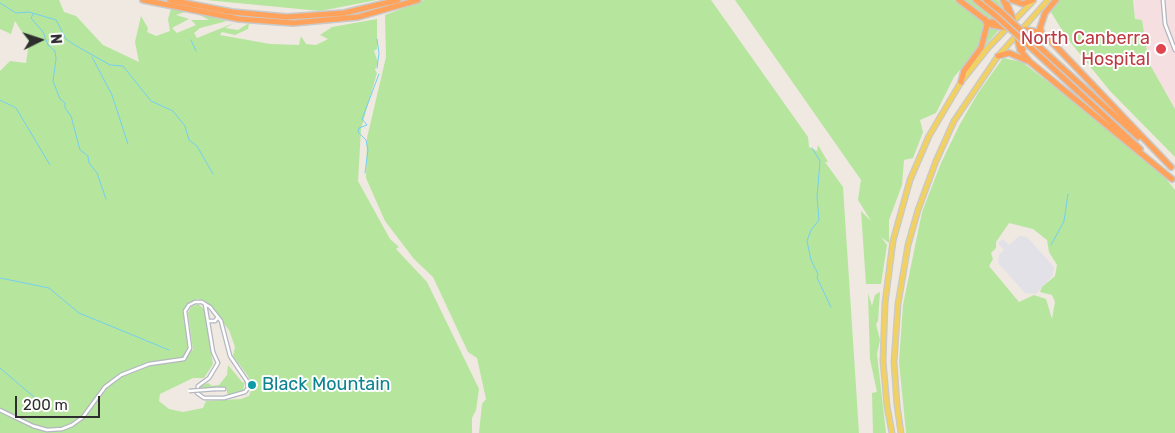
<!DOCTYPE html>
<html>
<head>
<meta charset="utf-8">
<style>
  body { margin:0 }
  #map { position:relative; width:1175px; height:433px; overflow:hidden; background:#efe9e1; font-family:Rubik,sans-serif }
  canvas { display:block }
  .north { position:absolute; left:15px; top:15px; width:50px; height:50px; -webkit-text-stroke:4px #fff; paint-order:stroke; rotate:86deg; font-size:14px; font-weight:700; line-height:20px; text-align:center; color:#2e2e2e }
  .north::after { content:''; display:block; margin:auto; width:18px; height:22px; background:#2e2e2e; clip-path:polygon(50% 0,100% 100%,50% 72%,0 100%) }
  .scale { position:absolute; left:15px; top:396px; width:85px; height:22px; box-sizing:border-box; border:2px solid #2e2e2e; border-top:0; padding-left:6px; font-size:15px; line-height:18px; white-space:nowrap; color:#2e2e2e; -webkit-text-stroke:4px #fff; paint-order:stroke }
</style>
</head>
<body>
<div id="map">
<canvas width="1175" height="433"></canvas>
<div class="north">N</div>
<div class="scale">200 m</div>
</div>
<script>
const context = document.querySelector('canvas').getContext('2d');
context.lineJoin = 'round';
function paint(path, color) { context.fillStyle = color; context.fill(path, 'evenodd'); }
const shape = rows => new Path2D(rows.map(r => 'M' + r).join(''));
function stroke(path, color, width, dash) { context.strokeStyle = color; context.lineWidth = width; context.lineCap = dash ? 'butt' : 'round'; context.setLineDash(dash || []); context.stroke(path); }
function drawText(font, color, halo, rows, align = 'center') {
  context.font = font + ' Rubik,sans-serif'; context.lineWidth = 4; context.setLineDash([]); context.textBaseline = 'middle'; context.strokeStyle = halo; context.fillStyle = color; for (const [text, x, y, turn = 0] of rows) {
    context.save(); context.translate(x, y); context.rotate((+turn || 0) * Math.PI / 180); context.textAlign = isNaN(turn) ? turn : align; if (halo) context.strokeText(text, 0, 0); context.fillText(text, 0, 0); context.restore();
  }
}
const industrial = shape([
  [1019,236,1027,237,1054,267,1053,275,1036,294,1025,293,998,263,999,255,1004,250,998,243,1003,239,1009,245]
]);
const medical = shape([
  [1134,0,1175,0,1175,108,1149,63,1142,20,1135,18]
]);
const green = shape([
  [0,0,59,0,64,12,76,16,103,45,139,62,135,42,141,16,148,28,147,32,156,36,170,31,168,19,171,9,188,11,176,15,189,19,172,28,177,33,196,25,191,20,209,20,196,13,227,21,200,28,194,33,197,38,234,23,225,28,238,30,249,23,248,29,235,35,222,32,220,35,270,44,299,45,301,36,306,44,316,45,328,39,320,35,332,27,377,19,377,49,374,51,378,62,375,70,377,73,361,129,358,181,390,239,399,247,396,249,427,282,479,389,476,410,472,418,472,433,0,433,0,71,10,61,26,63,29,43,15,21,11,34,0,29],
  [198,299,206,302,229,330,235,347,233,356,248,376,252,388,249,396,241,399,206,401,203,408,183,412,169,409,159,401,160,394,193,378,204,378,213,364,204,309,198,304,191,307,188,313,193,350,188,350,184,311,189,302],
  [206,0,377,0,320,11],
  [424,0,711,0,808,137,809,147,817,151,818,145,828,162,825,162,843,187,859,433,479,433,482,404,486,399,477,358,468,352,433,277,414,259,385,221,366,178,367,138,386,57,385,15],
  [735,0,954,0,985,22,979,48,954,77,936,113,920,120,923,132,913,158,904,160,902,185,889,220,889,243,881,237,887,245,881,284,866,284,861,211,871,221,858,200,861,180],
  [964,0,972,0,994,18,1002,9,991,0,998,0,1003,7,1002,12,994,19,987,18],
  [1058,0,1133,0,1135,19,1142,20,1149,63,1175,109,1175,157,1110,91,1067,38,1049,9],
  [988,25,999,30,983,48],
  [1003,58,1022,62,1055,87,1163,175,1175,190,1175,433,906,433,899,362,903,305,922,212,941,163,960,124,978,93],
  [1009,223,1033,229,1047,240,1049,252,1057,265,1055,276,1042,287,1040,292,1052,295,1055,302,1052,319,1046,299,1034,295,1019,302,989,266,993,259,991,253,996,248,996,242],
  [880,292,878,321,876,324,880,340,877,354,886,433,873,433,872,393,877,392,870,359,868,293,872,306,875,295],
  [228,365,243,383,245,381,243,391,228,396,226,387,199,389,200,386,208,383,212,386,219,385,227,375]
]);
const stream = shape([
  [0,3,16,13,29,12,56,20,66,39,73,44,110,65,123,66,151,101,173,111,185,126,189,140,197,146,213,174],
  [33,14,31,18,43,32,48,45,55,51,56,59,53,81,60,99,65,103,65,108,71,116,80,150,88,156,89,163,97,173,106,199],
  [191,40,196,51],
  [92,57,112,95,128,144],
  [377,68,379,53,377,39],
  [0,100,16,108,50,165],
  [812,148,820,161,817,197,819,220,811,230,807,241,811,260,818,274,817,278,831,307],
  [365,173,368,150,366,140,358,132,359,128,367,125,362,119,379,74],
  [1051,245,1064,221,1068,194],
  [0,278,49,288,79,313,169,350],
  [0,368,35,398]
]);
const street = shape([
  [1163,0,1165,24,1175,50],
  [208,321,215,321,218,317],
  [216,389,224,389],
  [0,410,33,426,47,430,62,429,72,425,83,417,105,387,121,375,149,364,184,359,190,348,185,311,189,305,195,302,202,302,205,304,210,307,221,321,230,356,247,381,248,388,245,392,224,398,204,398,197,393,198,386,209,378,218,363,213,352,205,304]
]);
const primary = shape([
  [892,433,887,406,883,361,885,303,893,241,910,180,929,136,961,82,988,48,1033,1],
  [901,433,897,405,894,362,898,304,908,245,918,210,936,161,954,121,998,56,1048,0]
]);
const highway = shape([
  [143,0,239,19,293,23,358,17,418,0],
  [170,0,232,12,287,17,344,13,398,0],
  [959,0,992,25,1007,28],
  [976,0,996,16],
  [986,0,1000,11],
  [1012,0,1023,4,1033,0],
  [1007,4,1014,21],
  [990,22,998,22,1005,16,1007,8,1003,0],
  [1021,29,1038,32,1049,39,1171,167],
  [1016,34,1020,50,1030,62,1172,179],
  [1042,34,1040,28,1045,13,1056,0],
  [1034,42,1138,137],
  [1029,46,1140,149],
  [1022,52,1025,39,1039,34],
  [998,56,1009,53,1028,61],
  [961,82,964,71,981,48,987,25,985,19]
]);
const streetBridge = shape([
  [189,391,216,389]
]);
const highwayBridge = shape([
  [1000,11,1034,42],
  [996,16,1029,46]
]);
const markers = [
  [1161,49,6,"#e0444e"],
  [252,385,5,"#0f9aa8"]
];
const healthNames = [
  ["North Canberra",1150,39],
  ["Hospital",1150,60]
];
const cultureNames = [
  ["Black Mountain",262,385]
];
paint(industrial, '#e3e1e8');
paint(medical, '#f5dfe0');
paint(green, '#b6e59e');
stroke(stream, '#75cff0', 1);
stroke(street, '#b4b7c1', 5);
stroke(primary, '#c9c9c9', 7);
stroke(highway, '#c9c9c9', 8);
stroke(street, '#fff', 2.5);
stroke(primary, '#f2d163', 4.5);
stroke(highway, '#ffa35c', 5);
stroke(streetBridge, '#b4b7c1', 5, []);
stroke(highwayBridge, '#c9c9c9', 8, []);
stroke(streetBridge, '#fff', 2.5);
stroke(highwayBridge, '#ffa35c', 5);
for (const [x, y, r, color] of markers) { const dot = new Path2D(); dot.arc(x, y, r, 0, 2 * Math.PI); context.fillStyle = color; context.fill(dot); stroke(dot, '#fff', 2); }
drawText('18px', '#be3a42', '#fff', healthNames, 'right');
drawText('18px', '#0d838f', '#fff', cultureNames, 'left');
</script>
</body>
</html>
